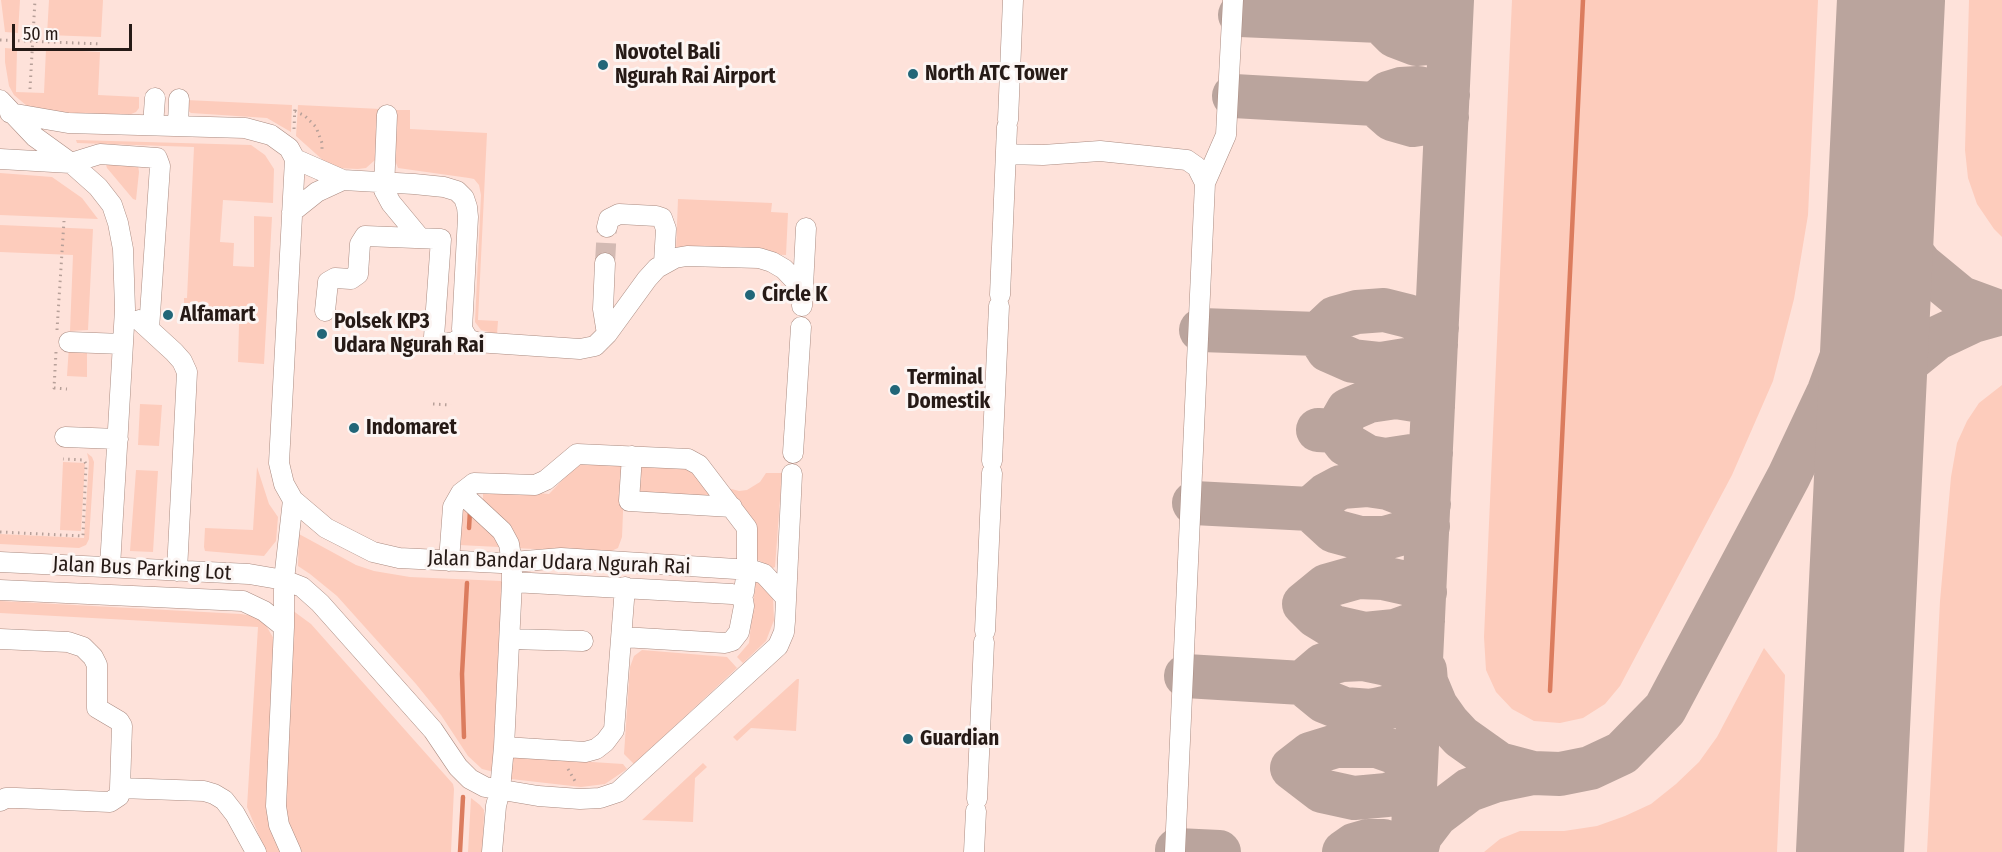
<!DOCTYPE html>
<html>
<head>
<meta charset="utf-8">
<style>
  body { margin:0 }
  #map { position:relative; width:2002px; height:852px; overflow:hidden; background:#fee2da; font-family:"Fira Sans Condensed",sans-serif }
  canvas { display:block }
  .scale { position:absolute; left:12px; top:24px; width:120px; height:27px; box-sizing:border-box; border:3px solid #261a16; border-top:0; padding-left:8px; font-size:18px; line-height:21px; white-space:nowrap; color:#261a16; -webkit-text-stroke:4px #fcf5f3; paint-order:stroke }
</style>
</head>
<body>
<div id="map">
<canvas width="2002" height="852"></canvas>
<div class="scale">50 m</div>
</div>
<script>
const context = document.querySelector('canvas').getContext('2d');
context.lineJoin = 'round';
function paint(path, color) { context.fillStyle = color; context.fill(path, 'evenodd'); }
const shape = rows => new Path2D(rows.map(r => 'M' + r).join(''));
function stroke(path, color, width, dash) { context.strokeStyle = color; context.lineWidth = width; context.lineCap = dash ? 'butt' : 'round'; context.setLineDash(dash || []); context.stroke(path); }
function drawText(font, color, halo, rows, align = 'center') {
  context.font = font + ' "Fira Sans Condensed",sans-serif'; context.lineWidth = 6; context.setLineDash([]); context.textBaseline = 'middle'; context.strokeStyle = halo; context.fillStyle = color; for (const [text, x, y, turn = 0] of rows) {
    context.save(); context.translate(x, y); context.rotate((+turn || 0) * Math.PI / 180); context.textAlign = isNaN(turn) ? turn : align; if (halo) context.strokeText(text, 0, 0); context.fillText(text, 0, 0); context.restore();
  }
}
const green = shape([
  [1,0,20,0,18,33,5,32],
  [49,0,103,0,101,37,47,35],
  [1512,0,1818,0,1808,215,1794,299,1773,381,1732,475,1620,686,1605,704,1583,718,1560,723,1534,721,1512,709,1496,692,1486,670,1484,637],
  [1969,0,2002,0,2002,237,1994,229,1977,204,1968,178,1965,150],
  [5,48,17,49,16,92,44,93,46,49,100,52,98,95,139,97,139,108,136,112,129,115,50,112,27,106,14,95,9,86,5,62],
  [186,100,292,105,291,132,267,118,191,113,187,110],
  [298,105,381,109,378,153,375,160,366,168,358,169,336,168,325,162,296,136],
  [396,110,410,110,410,129,487,133,478,320,498,321,497,334,481,330,475,322,481,195,479,185,474,179,469,178,398,168,394,158],
  [76,140,251,145,265,155,274,169,273,203,223,200,220,242,234,243,233,266,254,267,254,216,272,217,264,364,238,362,239,324,204,322,203,313,184,312,184,298,187,298,194,147,77,143],
  [108,163,138,165,139,172,136,200,133,199,107,168,106,165],
  [0,173,52,177,82,198,98,219,0,215],
  [678,199,772,203,771,212,788,213,786,255,676,251],
  [0,225,93,229,88,330,70,331,73,255,0,252],
  [69,346,87,351,87,377,67,376],
  [2002,385,2002,852,1927,852,1940,601,1951,477,1957,443,1967,421,1979,403],
  [140,404,162,405,159,446,138,445],
  [87,453,92,457,94,462,89,539,86,545,79,548,0,544,0,534,84,538,89,461],
  [63,462,85,463,81,531,60,530],
  [584,462,625,463,622,537,618,548,607,553,516,548,516,536,514,532,483,500,483,493,494,489,549,494,572,470],
  [636,463,683,467,695,474,715,497,634,494],
  [257,467,269,504,278,517,276,541,264,556,205,551,204,547,205,528,253,530],
  [136,470,158,471,153,552,130,551],
  [766,473,782,473,775,567,773,568,756,559,724,487,739,491,747,490,760,482],
  [460,510,470,510,498,540,499,547,459,545],
  [299,534,356,565,374,571,410,577,501,581,503,584,494,772,482,769,468,756,441,715,416,684,337,596,310,574,298,566],
  [756,578,773,597,774,620,766,641,743,663,737,657,749,643],
  [0,601,241,614,258,617,265,624,274,639,283,852,266,852,247,807,258,627,0,613],
  [292,610,311,624,453,784,454,789,451,852,302,852,293,841,284,822],
  [1764,648,1785,675,1777,852,1484,852,1500,839,1520,831,1564,831,1597,826,1625,816,1651,804,1676,784,1699,762,1717,737],
  [642,650,727,657,737,668,634,764,624,754,630,667,634,656],
  [797,679,799,679,796,731,751,728,737,741,733,737],
  [514,757,623,764,627,769,605,784,581,787,511,779,507,774,509,761],
  [703,763,707,767,695,778,693,822,642,820],
  [471,798,480,805,484,810,483,852,468,852]
]);
const stream = shape([
  [469,528,470,511],
  [1550,691,1583,0],
  [464,737,462,674,467,583],
  [460,852,463,797]
]);
const taxiway = shape([
  [1240,15,1380,21,1395,36,1416,44,1437,42,1450,33],
  [1380,21,1394,10,1414,5,1428,7,1451,16],
  [1234,96,1375,104,1392,119,1413,125,1432,122,1447,117],
  [1375,104,1388,93,1401,89,1418,88,1448,95],
  [1881,201,1897,234,1921,265,1961,298,2002,313],
  [1201,330,1318,334,1328,350,1353,361,1381,364,1412,359,1436,345],
  [1318,334,1335,318,1357,312,1384,310,1408,316,1437,328],
  [1318,430,1336,431,1346,444,1368,457,1385,460,1431,453],
  [1336,431,1348,410,1369,401,1396,397,1421,401,1433,407],
  [1869,440,1889,387,1910,360,1937,338,1973,321,2002,313],
  [1194,503,1310,509,1334,531,1360,538,1385,538,1428,526],
  [1310,509,1326,495,1341,487,1367,485,1388,488,1429,504],
  [1423,621,1395,631,1365,634,1334,627,1316,616,1304,604,1326,586,1358,577,1383,578,1410,584,1425,592],
  [1186,676,1302,683,1324,701,1344,709,1371,711,1398,705,1420,694],
  [1302,683,1323,665,1342,660,1363,659,1387,664,1420,680],
  [1533,773,1560,774,1590,768,1622,753,1665,709,1789,476,1829,391,1872,275,1881,201],
  [1415,785,1387,795,1354,798,1322,791,1292,768,1310,754,1336,746,1377,746,1394,752,1416,765],
  [1177,850,1219,852],
  [1344,852,1354,845,1368,841,1384,841,1411,852],
  [1412,852,1452,0],
  [1416,852,1420,836,1436,815,1469,790,1494,781,1533,773,1499,764,1461,737,1448,723,1436,706,1426,682,1425,670]
]);
const runway = shape([
  [1850,852,1891,0]
]);
const minorTunnel = shape([
  [605,263,607,227]
]);
const path = shape([
  [0,40,101,44],
  [30,89,35,0],
  [295,111,305,116,316,127,322,143,322,152],
  [294,129,295,105],
  [57,330,64,221],
  [56,352,54,388,67,389],
  [433,404,451,405],
  [0,532,83,536,86,464,84,460,63,459],
  [568,769,575,781]
]);
const minor = shape([
  [0,100,35,137,71,163,98,187,112,205,118,223,123,249,125,309,110,567],
  [10,113,68,123,245,128,271,135,289,148,295,159,279,463,284,484,293,500,326,528,373,552,399,558,501,563,561,558,752,570,764,574,786,598],
  [387,115,384,190,391,203,420,238],
  [1008,120,1013,0],
  [153,125,155,98],
  [178,125,179,99],
  [1006,154,1043,155,1100,151,1187,160,1197,167,1205,183],
  [0,159,71,163,100,154,157,158,160,166,149,329],
  [295,159,343,180,414,184,444,187,457,191,464,198,467,207,468,217,462,329,468,339,476,342,580,349,595,346,607,334,647,279,657,268,675,258,687,256,759,258,772,262,784,269,803,289],
  [292,212,317,192,343,180],
  [607,227,609,219,619,214,656,216,662,218,666,229,664,263],
  [605,263,603,309,607,334],
  [1000,295,1007,127],
  [802,306,806,228],
  [325,311,328,282,335,278,351,279,358,274,360,244,365,236,441,239,434,337,439,342,453,343,465,335],
  [139,320,174,352,182,361,187,372,177,571],
  [69,342,123,344],
  [65,437,118,439],
  [793,453,801,327],
  [632,456,629,501,732,507],
  [992,461,999,306],
  [461,493,502,531,509,544,512,563,512,582,504,747,500,790,496,806,492,852],
  [449,561,453,507,461,493,474,483,535,485,546,480,577,454,688,459,699,465,747,528,747,569,744,592,741,597],
  [0,562,249,574,284,580,302,587,320,603,433,730,458,767,470,779,485,787,538,796,580,799,600,798,618,792,778,646,784,632,785,621,792,474],
  [512,582,732,594,738,595,743,600,744,606,739,632,732,641,725,643,622,637],
  [0,590,243,601,264,611,284,627],
  [985,631,992,473],
  [0,639,68,642,83,647,93,657,97,665,97,708,119,721,122,726,120,788,204,791,214,794,224,800,235,814,256,852],
  [510,639,583,641],
  [504,747,585,752,596,749,605,742,614,730,625,587],
  [977,799,984,642],
  [0,801,6,798,16,798,110,802,119,796,120,788],
  [291,852,279,825,276,806,284,627,284,580,293,500],
  [974,852,976,811],
  [1175,852,1205,183,1226,135,1233,0]
]);
const markers = [
  [603,65,6,"#226678"],
  [913,74,6,"#226678"],
  [750,295,6,"#226678"],
  [168,315,6,"#226678"],
  [322,334,6,"#226678"],
  [895,390,6,"#226678"],
  [354,428,6,"#226678"],
  [908,739,6,"#226678"]
];
const poiNames = [
  ["Novotel Bali",615,53],
  ["Ngurah Rai Airport",615,77],
  ["North ATC Tower",925,74],
  ["Circle K",762,295],
  ["Alfamart",180,315],
  ["Polsek KP3",334,322],
  ["Udara Ngurah Rai",334,346],
  ["Terminal",907,378],
  ["Domestik",907,402],
  ["Indomaret",366,428],
  ["Guardian",920,739]
];
const streetNames = [
  ["Jalan Bandar Udara Ngurah Rai",559,563,2],
  ["Jalan Bus Parking Lot",142,569,3]
];
paint(green, '#fdccbc');
stroke(stream, '#db7c5e', 4.5);
stroke(taxiway, '#baa49d', 44);
stroke(runway, '#baa49d', 108);
stroke(minorTunnel, '#d3bab3', 20, [20, 10]);
stroke(minor, '#aa8b81', 21);
stroke(path, '#b7a099', 3, [1.5, 4.5]);
stroke(minor, '#fff', 20);
for (const [x, y, r, color] of markers) { const dot = new Path2D(); dot.arc(x, y, r, 0, 2 * Math.PI); context.fillStyle = color; context.fill(dot); stroke(dot, '#fcf5f3', 2); }
drawText('bold 21px', '#261a16', '#fcf5f3', poiNames, 'left');
drawText('21px', '#261a16', '#fcf5f3', streetNames);
</script>
</body>
</html>
